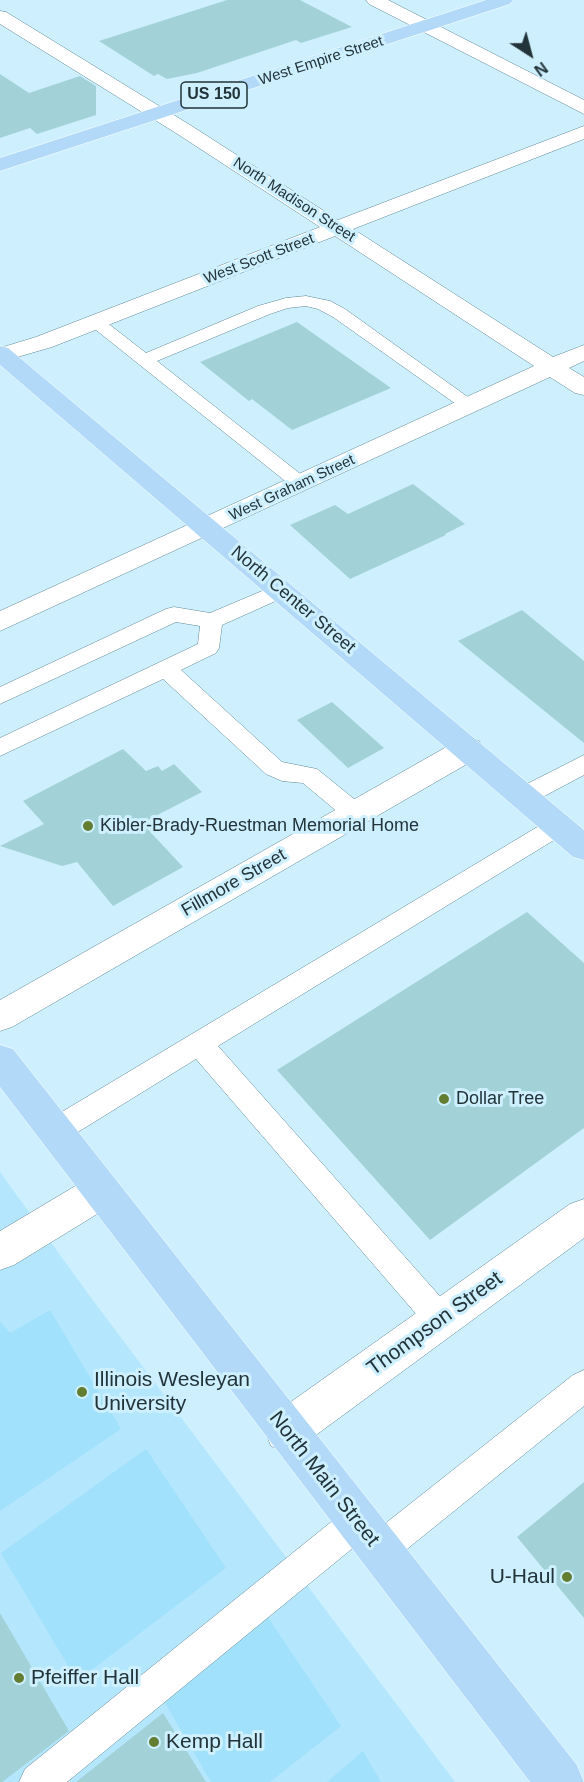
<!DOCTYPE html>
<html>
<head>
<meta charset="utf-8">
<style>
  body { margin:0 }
  #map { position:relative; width:584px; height:1782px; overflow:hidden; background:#cef0fe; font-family:Arial,sans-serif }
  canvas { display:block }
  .north { position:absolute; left:500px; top:24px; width:60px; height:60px; -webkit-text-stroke:4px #cef0fe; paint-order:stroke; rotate:144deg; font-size:16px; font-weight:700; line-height:24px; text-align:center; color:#22333a }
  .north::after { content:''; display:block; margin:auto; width:21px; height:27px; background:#22333a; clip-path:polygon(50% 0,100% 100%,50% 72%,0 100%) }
</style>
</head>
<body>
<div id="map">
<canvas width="584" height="1782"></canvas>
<div class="north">N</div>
</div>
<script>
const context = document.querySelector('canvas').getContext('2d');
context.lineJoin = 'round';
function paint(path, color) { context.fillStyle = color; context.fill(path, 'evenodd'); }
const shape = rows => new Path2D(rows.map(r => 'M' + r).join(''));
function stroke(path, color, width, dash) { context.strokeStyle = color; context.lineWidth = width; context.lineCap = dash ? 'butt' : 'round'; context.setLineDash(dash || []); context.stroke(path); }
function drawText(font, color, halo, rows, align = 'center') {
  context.font = font + ' Arial,sans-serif'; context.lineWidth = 6; context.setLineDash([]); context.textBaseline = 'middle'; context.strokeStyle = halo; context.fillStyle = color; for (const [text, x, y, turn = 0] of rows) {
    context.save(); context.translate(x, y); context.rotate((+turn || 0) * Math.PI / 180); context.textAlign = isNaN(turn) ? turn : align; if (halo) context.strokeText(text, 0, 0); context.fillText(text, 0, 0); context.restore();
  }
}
const built = shape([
  [0,1172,89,1295,455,1782,0,1782]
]);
const green = shape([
  [50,1310,121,1429,0,1511,0,1321,10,1333],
  [146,1449,226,1568,77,1681,1,1553],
  [265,1613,341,1726,270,1782,211,1782,161,1696],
  [363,1751,381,1782,327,1782]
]);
const building = shape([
  [227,0,300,0,352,27,301,43,296,40,197,73,167,79,158,74,154,76,99,41],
  [0,74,29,93,80,76,96,86,96,115,37,134,30,128,0,138],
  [297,322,391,388,292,430,252,399,249,401,200,362],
  [413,484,465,524,445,534,446,535,350,579,290,525,335,505,348,514],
  [522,610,584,661,584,743,458,641],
  [332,702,384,748,348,768,297,720],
  [123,749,146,771,158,766,162,771,174,764,202,792,142,823,183,867,113,906,77,862,62,866,0,846,44,824,23,801],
  [527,912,584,963,584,1128,430,1240,277,1070],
  [584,1482,584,1618,517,1537],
  [0,1613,69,1731,2,1782,0,1782],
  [163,1713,206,1782,76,1782]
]);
const lane = shape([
  [306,296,330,301,345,309,479,405,477,409,463,409,333,317,318,309,306,306,288,308,270,314,157,361,308,480,311,484,308,488,301,490,294,488,86,322,89,318,95,317,101,318,146,353,258,306,286,298,306,296],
  [281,583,289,585,292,590,289,595,222,625,219,648,216,653,181,670,282,762,317,769,364,807,367,813,364,819,355,822,346,819,303,783,282,781,266,774,163,679,0,756,0,738,198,644,200,626,176,622,0,704,0,687,166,609,174,607,210,613,281,583],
  [584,755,584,775,533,802,524,805,515,802,512,796,515,790,584,755],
  [558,817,567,820,570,826,567,832,218,1046,452,1310,457,1320,452,1330,441,1335,430,1330,196,1059,65,1140,55,1143,45,1140,41,1131,45,1122,549,820,558,817],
  [584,1370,584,1406,391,1562,379,1567,367,1562,362,1550,367,1538,573,1375,584,1370],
  [358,1505,370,1510,375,1522,370,1534,67,1782,19,1782,25,1769,346,1510,358,1505]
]);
const street = shape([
  [366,0,388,0,584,100,584,114,369,4,366,0],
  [0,11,6,12,190,125,338,220,584,126,584,139,353,229,553,357,584,345,584,361,569,368,584,377,584,395,575,393,550,377,0,631,0,611,534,366,335,236,52,347,0,362,0,348,36,337,320,227,176,133,0,24,0,11],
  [468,738,479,741,483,749,479,757,12,1027,0,1031,0,1000,457,741,468,738],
  [101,1174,115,1179,120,1191,115,1203,14,1265,0,1270,0,1231,87,1179,101,1174],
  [584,1199,584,1238,301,1446,286,1452,271,1446,265,1431,271,1416,570,1204,584,1199]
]);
const primary = shape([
  [486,0,513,0,510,4,0,171,0,158,486,0],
  [0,346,8,348,584,830,584,860,573,857,0,365,0,346],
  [0,1045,13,1049,577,1765,584,1782,530,1782,0,1087,0,1045]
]);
const markers = [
  [88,826,6,"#647e31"],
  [444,1099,6,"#647e31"],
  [82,1392,6,"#647e31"],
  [567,1577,6,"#647e31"],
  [19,1678,6,"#647e31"],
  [154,1742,6,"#647e31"]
];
const farStreetnames = [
  ["West Empire Street",321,61,-18],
  ["North Madison Street",294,200,33],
  ["West Scott Street",259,259,-21],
  ["West Graham Street",292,488,-25]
];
const shields = [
  [214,95,66]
];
const shieldNames = [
  ["US 150",214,95]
];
const streetNames = [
  ["North Center Street",293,600,40],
  ["Fillmore Street",234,883,-30]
];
const poiNames = [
  ["Kibler-Brady-Ruestman Memorial Home",100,826],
  ["Dollar Tree",456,1099]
];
const nearStreetnames = [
  ["Thompson Street",435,1324,-36],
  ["North Main Street",324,1479,52]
];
const nearPoinames = [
  ["Illinois Wesleyan",94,1380],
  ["University",94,1404],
  ["U-Haul",555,1577,"right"],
  ["Pfeiffer Hall",31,1678],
  ["Kemp Hall",166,1742]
];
paint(built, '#b4e7fd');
paint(green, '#a2e1fb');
paint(building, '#a2d2d7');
stroke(lane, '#608797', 1);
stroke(street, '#608797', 1);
stroke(primary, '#fff', 1);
paint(lane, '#fff');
paint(street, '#fff');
paint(primary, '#b3d9f8');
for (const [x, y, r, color] of markers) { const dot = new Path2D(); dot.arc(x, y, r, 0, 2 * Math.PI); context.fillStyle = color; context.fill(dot); stroke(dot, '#cef0fe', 2); }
drawText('15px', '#22333a', '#cef0fe', farStreetnames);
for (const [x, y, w] of shields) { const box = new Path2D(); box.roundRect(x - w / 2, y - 13, w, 26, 4.5); context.fillStyle = '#cef0fe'; context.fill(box); stroke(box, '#22333a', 1.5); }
drawText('bold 16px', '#22333a', null, shieldNames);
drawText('18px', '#22333a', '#cef0fe', streetNames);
drawText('18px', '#22333a', '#cef0fe', poiNames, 'left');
drawText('21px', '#22333a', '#cef0fe', nearStreetnames);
drawText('21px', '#22333a', '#cef0fe', nearPoinames, 'left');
</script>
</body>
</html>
